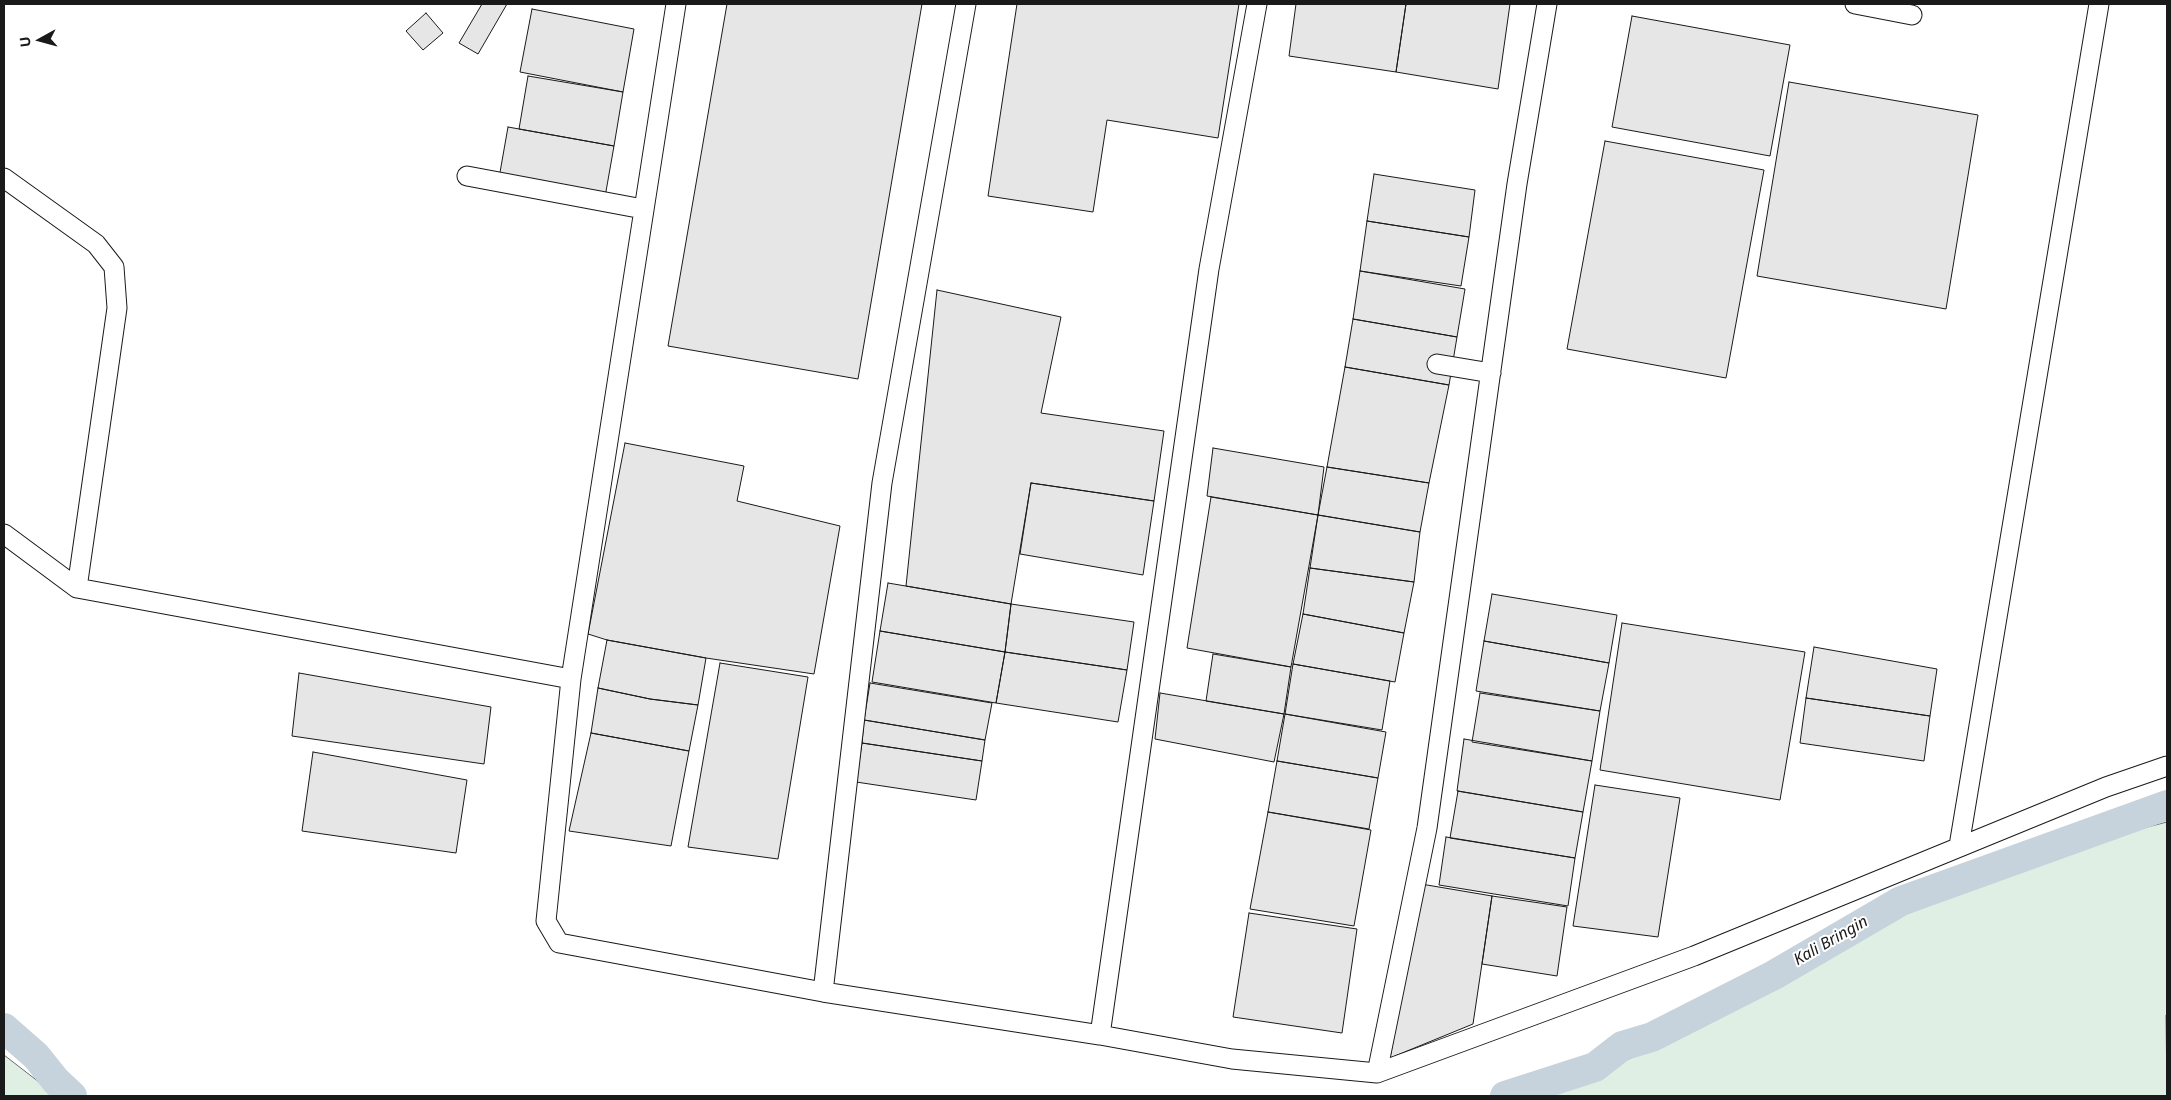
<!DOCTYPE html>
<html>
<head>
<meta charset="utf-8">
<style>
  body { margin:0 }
  #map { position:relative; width:2171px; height:1100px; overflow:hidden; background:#fff; font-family:"Noto Sans",sans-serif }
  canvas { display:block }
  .frame { position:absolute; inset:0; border:5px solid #1a1a1a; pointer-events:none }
  .north { position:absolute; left:15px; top:15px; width:50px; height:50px; -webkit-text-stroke:4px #fff; paint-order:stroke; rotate:263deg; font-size:14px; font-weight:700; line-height:20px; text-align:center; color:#1a1a1a }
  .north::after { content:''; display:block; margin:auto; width:18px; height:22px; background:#1a1a1a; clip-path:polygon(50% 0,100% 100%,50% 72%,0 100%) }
</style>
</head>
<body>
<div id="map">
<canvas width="2171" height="1100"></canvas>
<div class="frame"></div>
<div class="north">U</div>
</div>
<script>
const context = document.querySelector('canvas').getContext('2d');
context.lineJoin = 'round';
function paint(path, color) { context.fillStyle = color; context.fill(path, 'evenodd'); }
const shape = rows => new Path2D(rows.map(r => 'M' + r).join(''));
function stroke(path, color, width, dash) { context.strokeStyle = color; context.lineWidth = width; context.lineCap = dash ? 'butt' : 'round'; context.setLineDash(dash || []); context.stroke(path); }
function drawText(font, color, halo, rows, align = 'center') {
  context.font = font + ' "Noto Sans",sans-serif'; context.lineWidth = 4; context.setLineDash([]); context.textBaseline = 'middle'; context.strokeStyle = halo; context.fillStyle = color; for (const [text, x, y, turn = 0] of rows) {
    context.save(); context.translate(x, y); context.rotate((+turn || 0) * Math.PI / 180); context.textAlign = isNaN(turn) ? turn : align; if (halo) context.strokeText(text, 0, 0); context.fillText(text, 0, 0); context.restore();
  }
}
const green = shape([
  [2167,822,2167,1015,2166,1015,2167,1096,1525,1096,1610,1068,1719,1016,1781,977,1881,924,1960,893,2047,853,2167,822],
  [4,1055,57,1096,4,1096,4,1055]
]);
const river = shape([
  [4,1028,36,1056,56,1081,72,1096],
  [1505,1096,1595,1067,1622,1046,1652,1037,1774,975,1901,901,2167,805]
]);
const building = shape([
  [482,4,507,4,478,54,459,43,482,4],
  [727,4,922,4,858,379,668,346,727,4],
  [1017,4,1239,4,1218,138,1107,120,1093,212,988,196,1017,4],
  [1296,4,1406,4,1396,72,1289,56,1296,4],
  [1406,4,1510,4,1498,89,1396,72,1406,4],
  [532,9,634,29,623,92,520,72,532,9],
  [426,13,443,33,423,50,406,31,426,13],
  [1632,16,1790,45,1770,156,1612,127,1632,16],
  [528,76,623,92,614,146,519,129,528,76],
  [1789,82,1978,115,1946,309,1757,276,1789,82],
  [508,127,614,146,605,197,499,178,508,127],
  [1605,141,1764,170,1726,378,1567,349,1605,141],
  [1374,174,1475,190,1469,237,1367,221,1374,174],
  [1367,221,1469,237,1461,286,1360,271,1367,221],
  [1360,271,1465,289,1457,337,1353,319,1360,271],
  [937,290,1061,317,1041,413,1164,431,1154,501,1031,483,1011,604,906,586,937,290],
  [1353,319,1457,337,1449,385,1345,367,1353,319],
  [1345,367,1449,385,1429,483,1327,467,1345,367],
  [625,443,744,466,737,501,840,526,814,674,706,658,607,640,588,634,625,443],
  [1213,448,1324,467,1318,515,1207,496,1213,448],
  [1327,467,1429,483,1420,532,1318,515,1327,467],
  [1031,483,1154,501,1143,575,1020,554,1031,483],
  [1211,497,1318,515,1291,667,1187,648,1211,497],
  [1318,515,1420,532,1414,582,1310,568,1318,515],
  [1310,568,1414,582,1404,633,1303,614,1310,568],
  [888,583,1011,604,1005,652,880,631,888,583],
  [1492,594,1617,615,1609,663,1484,641,1492,594],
  [1011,604,1134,622,1127,670,1005,652,1011,604],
  [1303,614,1404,633,1395,682,1293,664,1303,614],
  [1622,623,1805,652,1780,800,1600,770,1622,623],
  [880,631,1005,652,996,703,872,682,880,631],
  [607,640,706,658,698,705,650,699,598,688,607,640],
  [1484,641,1609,663,1600,711,1476,691,1484,641],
  [1814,647,1937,669,1930,716,1806,698,1814,647],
  [1005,652,1127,670,1118,722,996,703,1005,652],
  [1213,654,1291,667,1284,714,1206,701,1213,654],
  [720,663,808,677,778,859,688,847,720,663],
  [1293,664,1390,681,1382,730,1285,714,1293,664],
  [299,673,491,707,484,764,292,736,299,673],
  [870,683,992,703,985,740,864,720,870,683],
  [598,688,650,699,698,705,689,751,591,733,598,688],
  [1160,693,1284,714,1274,762,1155,739,1160,693],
  [1480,693,1600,711,1592,761,1472,742,1480,693],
  [1806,698,1930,716,1924,761,1800,743,1806,698],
  [1285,714,1386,732,1378,778,1277,761,1285,714],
  [864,720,985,740,982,761,862,743,864,720],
  [591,733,689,751,671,846,569,831,591,733],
  [1464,739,1592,761,1583,812,1457,791,1464,739],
  [862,743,982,761,976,800,856,782,862,743],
  [313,752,467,780,456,853,302,831,313,752],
  [1277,761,1378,778,1369,829,1268,812,1277,761],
  [1595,785,1680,798,1658,937,1573,926,1595,785],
  [1458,791,1583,812,1575,858,1450,838,1458,791],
  [1268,812,1371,830,1354,926,1250,909,1268,812],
  [1446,837,1575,858,1568,906,1439,885,1446,837],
  [1421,884,1492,896,1473,1024,1390,1058,1421,884],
  [1492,896,1567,907,1557,976,1482,964,1492,896],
  [1249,913,1357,929,1342,1033,1233,1017,1249,913]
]);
const minor = shape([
  [676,4,571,679,546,921,559,943,823,992,1100,1035,1232,1059,1377,1073,1427,828,1517,184,1547,4],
  [1855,4,1912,15],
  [467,176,643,209],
  [4,178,96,244,114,267,117,308,77,588],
  [1437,364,1491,373],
  [4,534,77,588,571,679],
  [1959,846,2099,4],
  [823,992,882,483,966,4],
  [1100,1035,1209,269,1257,4],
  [1377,1073,1694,956,2106,787,2167,766]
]);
const waterNames = [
  ["Kali Bringin",1831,941,-30]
];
paint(green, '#e0efe3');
stroke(green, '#6a6a6a', 1);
stroke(river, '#c6d2dc', 30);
paint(building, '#e6e6e6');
stroke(building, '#1a1a1a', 1);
stroke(minor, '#1a1a1a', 21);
stroke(minor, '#fff', 19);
drawText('italic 16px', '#1a1a1a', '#fff', waterNames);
</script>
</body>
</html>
